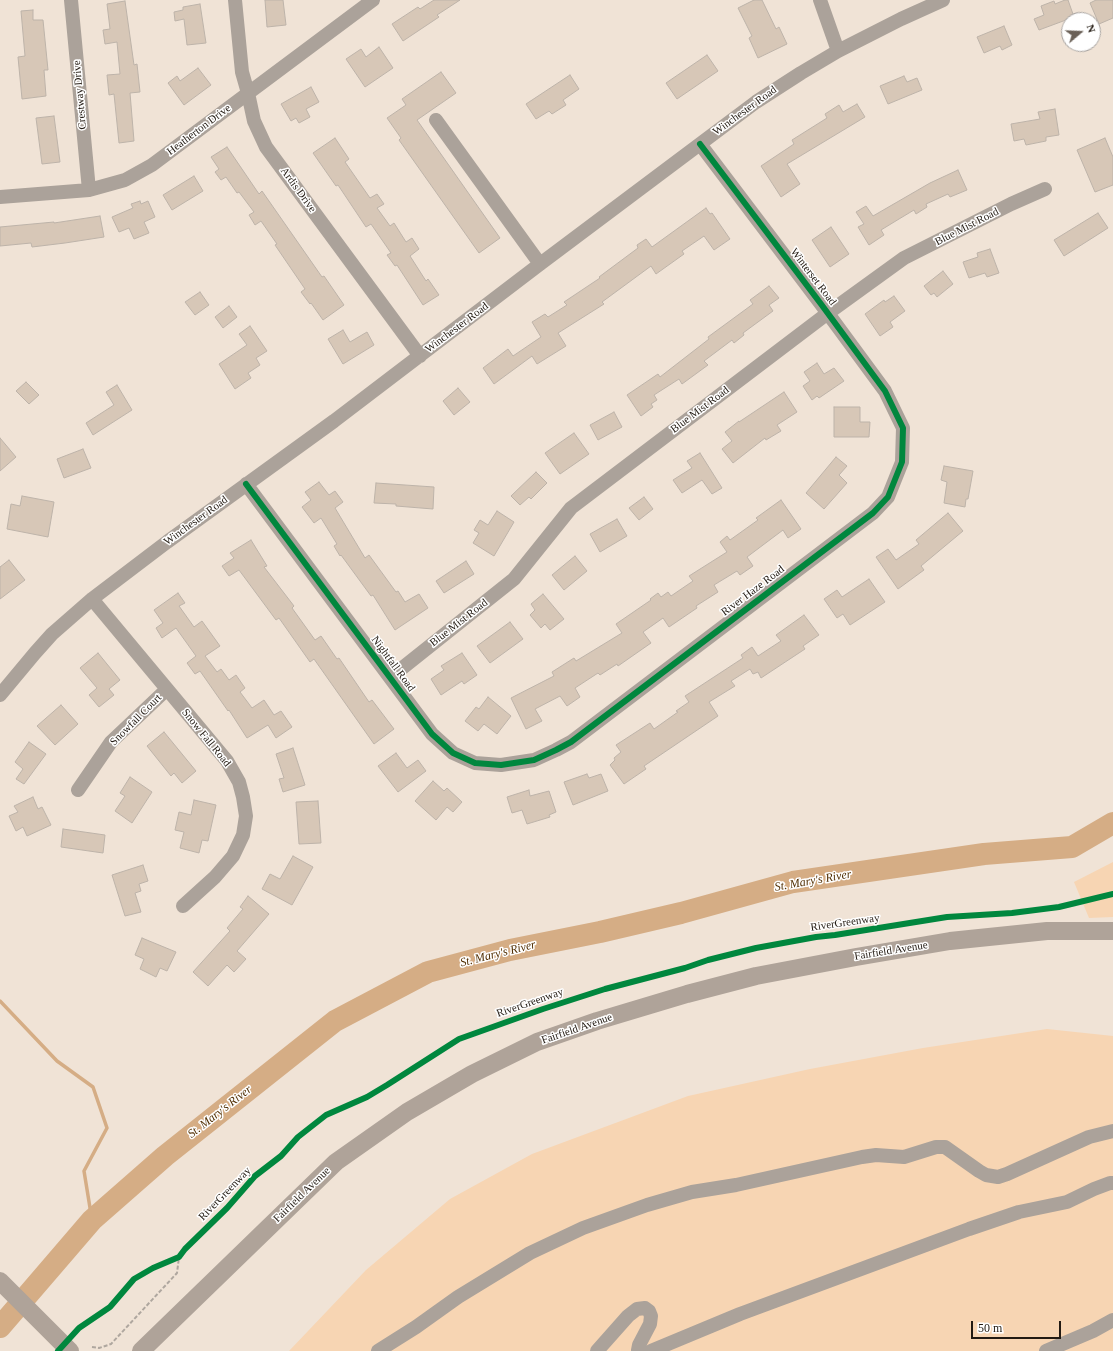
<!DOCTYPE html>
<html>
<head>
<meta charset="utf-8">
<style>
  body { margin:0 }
  #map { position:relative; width:1113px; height:1351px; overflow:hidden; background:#f0e3d6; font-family:"Times New Roman",serif }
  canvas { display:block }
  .north { position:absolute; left:1061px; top:12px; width:40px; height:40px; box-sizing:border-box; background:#fff; border:1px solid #a7a3a0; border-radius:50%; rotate:71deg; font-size:11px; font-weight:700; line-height:16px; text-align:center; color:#221a12 }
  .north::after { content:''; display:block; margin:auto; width:14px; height:18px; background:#6a6057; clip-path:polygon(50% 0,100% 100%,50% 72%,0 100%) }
  .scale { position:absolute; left:971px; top:1321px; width:90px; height:18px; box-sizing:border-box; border:2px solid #221a12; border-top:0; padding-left:5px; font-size:12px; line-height:14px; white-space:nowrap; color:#221a12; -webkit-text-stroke:3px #fff; paint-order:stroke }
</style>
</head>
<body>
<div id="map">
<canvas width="1113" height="1351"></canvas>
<div class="north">N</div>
<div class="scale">50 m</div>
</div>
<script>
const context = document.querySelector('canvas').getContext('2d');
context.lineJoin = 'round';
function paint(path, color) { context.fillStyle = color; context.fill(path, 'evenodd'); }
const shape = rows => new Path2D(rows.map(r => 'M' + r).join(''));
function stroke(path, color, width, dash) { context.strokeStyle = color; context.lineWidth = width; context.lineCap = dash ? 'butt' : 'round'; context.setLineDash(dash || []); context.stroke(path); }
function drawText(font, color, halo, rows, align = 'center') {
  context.font = font + ' "Times New Roman",serif'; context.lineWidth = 3; context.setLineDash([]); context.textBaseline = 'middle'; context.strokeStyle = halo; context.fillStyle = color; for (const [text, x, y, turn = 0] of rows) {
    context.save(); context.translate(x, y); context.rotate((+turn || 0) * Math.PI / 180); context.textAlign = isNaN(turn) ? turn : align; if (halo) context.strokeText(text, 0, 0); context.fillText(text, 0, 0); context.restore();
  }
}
const green = shape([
  [1113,862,1113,917,1089,918,1074,882],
  [1047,1029,1113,1036,1113,1351,289,1351,366,1270,450,1199,532,1154,688,1096,810,1069,923,1048]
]);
const stream = shape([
  [0,1001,57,1061,93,1087,107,1128,84,1171,92,1220]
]);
const river = shape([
  [0,1327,92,1220,165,1156,335,1021,428,972,510,950,600,932,681,913,793,882,984,854,1072,847,1113,823]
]);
const building = shape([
  [265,0,283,0,286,25,267,27,265,0],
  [434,0,460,0,437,15,439,17,403,41,392,24,418,7,420,9,434,0],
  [754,0,762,0,776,29,779,27,787,44,758,58,749,38,752,36,738,8,754,0],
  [1065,0,1068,0,1074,17,1039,30,1034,19,1044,15,1041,6,1054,1,1055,4,1065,0],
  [1096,0,1113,0,1113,18,1099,24,1090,3,1096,0],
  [125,1,134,65,137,64,140,92,130,93,134,141,119,143,114,94,109,95,107,75,120,74,117,42,105,44,103,30,110,29,107,4,125,1],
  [200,4,206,43,187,45,184,19,175,21,174,12,183,10,183,7,200,4],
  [33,10,33,20,43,20,48,70,44,70,46,96,22,99,18,57,25,56,21,11,33,10],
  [1004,26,1012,45,1002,50,1000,46,984,53,977,37,1004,26],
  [379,47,393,68,365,87,346,59,361,49,366,57,379,47],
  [707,55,718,71,677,99,666,83,707,55],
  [198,68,211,85,184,105,168,83,177,76,180,81,198,68],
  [441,72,456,93,417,120,500,238,479,253,399,140,401,138,387,118,406,105,402,99,441,72],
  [570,75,579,89,563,100,566,105,552,114,549,111,536,119,526,104,570,75],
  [904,76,907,82,917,78,922,90,888,104,880,86,904,76],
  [311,87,319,102,306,109,310,117,299,123,296,118,291,121,281,104,311,87],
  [857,104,865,117,787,164,800,184,781,197,761,166,794,144,792,140,827,118,825,114,839,105,843,112,857,104],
  [1055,109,1059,135,1046,137,1046,141,1026,145,1024,139,1014,141,1011,124,1040,119,1038,112,1055,109],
  [54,116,60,162,42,164,36,118,54,116],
  [335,138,349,159,345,162,370,198,377,194,384,204,377,208,390,226,394,223,406,242,412,238,419,249,410,256,426,281,428,279,439,295,423,305,397,265,395,266,387,255,391,253,371,224,366,227,338,185,336,186,313,153,335,138],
  [1105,138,1113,157,1113,185,1095,192,1077,150,1105,138],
  [227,147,259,194,262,191,322,277,324,276,344,305,323,320,311,303,310,304,301,292,305,289,275,245,277,244,261,221,255,225,249,215,254,212,239,192,237,193,226,177,221,180,215,172,219,169,211,157,227,147],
  [958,170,967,190,950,197,948,194,926,204,927,207,916,214,914,210,899,219,881,230,884,235,869,245,858,227,864,224,856,212,866,206,873,216,930,183,958,170],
  [194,176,203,191,172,210,163,195,194,176],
  [140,201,141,204,148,201,155,217,144,222,149,233,134,239,129,228,119,232,112,217,133,208,131,204,140,201],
  [706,208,710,214,712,213,730,239,714,250,704,236,682,251,684,254,656,274,651,266,602,302,604,304,558,333,566,346,537,364,532,356,494,384,483,368,508,349,513,356,541,337,532,322,545,314,548,317,567,305,564,302,600,278,599,277,638,248,637,245,646,239,652,247,706,208],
  [1098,213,1108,228,1064,256,1054,240,1098,213],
  [100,216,104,237,65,243,32,247,31,243,0,246,0,227,54,222,54,223,100,216],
  [831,227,849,254,830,267,812,240,831,227],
  [990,249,999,273,987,277,985,273,969,278,963,262,978,257,977,253,990,249],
  [943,271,953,284,937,297,934,293,931,295,924,286,943,271],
  [769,286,779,298,769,305,773,311,743,333,744,335,734,343,732,340,704,361,708,365,682,384,679,379,654,395,657,400,651,404,653,407,641,416,627,395,658,374,660,377,709,339,708,337,753,304,750,300,769,286],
  [200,292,209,305,195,315,185,302,200,292],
  [894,296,905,311,890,322,893,327,880,336,865,314,884,300,885,302,894,296],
  [229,306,237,317,223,328,215,317,229,306],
  [250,326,267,351,256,358,260,365,248,373,251,378,235,389,219,364,247,345,239,334,250,326],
  [343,330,350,342,367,332,374,345,343,364,328,339,343,330],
  [817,363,824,374,834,368,844,381,819,398,817,396,812,400,803,386,810,381,804,372,817,363],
  [26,382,39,395,29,404,16,391,26,382],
  [117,385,132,410,93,435,86,423,114,405,106,392,117,385],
  [458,388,470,402,454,415,443,401,458,388],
  [784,392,797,412,777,425,781,431,766,440,765,438,733,463,722,449,732,441,725,432,739,421,739,422,784,392],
  [834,407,860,407,860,422,870,422,869,437,834,437,834,407],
  [614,412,622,427,598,440,590,425,614,412],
  [574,433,589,454,560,474,545,453,574,433],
  [0,438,16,457,0,471,0,438],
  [83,449,91,468,64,478,57,459,83,449],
  [700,453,722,488,712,494,702,480,682,493,673,480,692,468,687,461,700,453],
  [836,457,847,466,839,475,847,483,824,509,806,493,836,457],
  [944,466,973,471,968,499,966,499,965,507,944,503,947,482,941,480,944,466],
  [536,472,547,483,531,499,529,497,520,505,511,496,536,472],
  [319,482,329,495,335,491,343,502,335,508,365,558,369,555,396,592,398,591,405,602,419,594,428,608,395,630,373,595,371,596,341,555,340,556,334,546,337,544,321,518,314,523,302,507,311,500,305,492,319,482],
  [376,483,434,487,433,509,396,506,396,504,374,503,376,483],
  [22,496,54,502,48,537,7,529,11,504,20,506,22,496],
  [644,497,653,509,639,520,629,508,644,497],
  [781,500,801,529,788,538,783,530,747,557,753,566,740,575,737,571,714,585,718,592,696,606,697,608,669,627,663,618,643,632,651,643,618,666,617,664,600,675,598,673,575,688,580,697,567,706,560,696,535,709,542,721,526,729,511,698,554,676,552,672,574,658,576,661,622,633,616,624,651,600,650,599,658,593,661,597,668,592,671,596,693,581,689,576,727,552,720,542,727,536,730,540,758,520,756,518,781,500],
  [497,511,514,522,494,556,473,543,479,533,474,530,480,520,488,525,497,511],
  [948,513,963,531,921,566,924,570,898,589,876,557,888,549,896,560,919,544,916,540,948,513],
  [617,519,627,536,600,552,590,534,617,519],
  [251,540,267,566,264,567,294,606,292,608,315,640,321,636,337,659,339,658,369,702,372,700,394,729,374,744,314,659,310,662,279,618,276,620,239,570,229,576,222,566,234,558,230,553,251,540],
  [575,556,587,571,564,590,552,575,575,556],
  [9,560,25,580,0,599,0,567,9,560],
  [466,561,474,574,444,593,436,581,466,561],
  [869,579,885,602,850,625,843,614,837,618,824,599,837,590,842,597,869,579],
  [178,593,185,603,179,606,194,627,202,621,220,646,205,656,217,672,221,669,229,680,236,675,245,688,240,692,252,708,264,700,274,715,281,711,292,727,276,738,268,725,247,738,229,710,228,711,200,671,195,674,187,663,196,656,176,628,162,638,156,628,163,623,154,610,178,593],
  [543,594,564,619,550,630,545,624,541,628,530,615,535,610,531,604,543,594],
  [804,615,819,635,803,646,805,649,761,678,758,672,753,674,750,669,731,681,735,686,709,702,718,716,644,766,646,769,624,784,610,765,615,760,614,758,621,752,616,745,650,723,654,729,678,712,676,711,689,702,685,696,743,658,741,655,752,647,758,656,781,641,776,635,804,615],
  [510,622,523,639,490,663,477,646,510,622],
  [98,653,120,680,109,689,114,695,99,707,89,695,97,688,80,668,98,653],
  [462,653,477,675,464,684,462,681,441,695,431,679,444,670,441,666,462,653],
  [488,697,511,716,497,734,484,724,478,731,465,721,476,707,479,709,488,697],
  [61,705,78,724,55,745,37,726,61,705],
  [164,732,196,771,182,783,174,773,171,776,147,746,164,732],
  [29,742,46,754,24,784,16,779,23,769,15,762,29,742],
  [293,748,305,785,283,792,279,779,284,778,276,754,293,748],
  [396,753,407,768,418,760,426,771,398,792,378,766,396,753],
  [587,774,589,778,601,774,608,791,573,805,564,782,587,774],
  [130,777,152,792,132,823,115,811,125,796,120,793,130,777],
  [433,781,444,791,447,788,462,802,453,812,447,807,436,820,415,801,433,781],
  [529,790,530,796,549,791,556,812,549,815,550,817,527,824,522,810,512,813,507,797,529,790],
  [33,797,38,809,42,807,51,825,27,836,23,827,16,831,9,816,18,812,14,806,33,797],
  [194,800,216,805,208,841,202,840,199,853,180,848,184,832,175,830,179,812,191,815,194,800],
  [318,801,321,843,299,844,296,802,318,801],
  [63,829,105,835,103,853,61,847,63,829],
  [293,856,313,867,292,905,262,889,270,874,280,879,293,856],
  [143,865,148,881,139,884,141,891,135,893,141,912,125,916,112,875,143,865],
  [248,896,269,914,237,951,246,959,234,972,227,965,208,986,193,972,230,931,227,928,243,909,240,907,248,896],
  [142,938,176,952,167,971,160,968,156,977,140,969,144,959,135,955,142,938]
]);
const path = shape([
  [92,1347,99,1348,111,1344,177,1273,179,1257]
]);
const minor = shape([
  [71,0,89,190],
  [235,0,242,72,248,93,254,121,266,147,420,356],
  [820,0,838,51],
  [436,120,540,264],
  [0,197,89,190,125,180,152,165,373,0],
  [246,484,432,734,453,753,475,763,501,765,534,760,556,750,571,742,873,513,888,497,902,462,903,428,885,391,821,304,700,144],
  [92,599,227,761,239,782,243,797,246,816,243,835,233,856,215,877,183,906],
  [391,677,514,579,571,508,828,313,904,258,1011,204,1045,189],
  [0,695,35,653,52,634,92,599,167,542,334,421,540,264,756,102,801,73,838,51,901,19,943,0],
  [78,790,111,742,166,690],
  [378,1351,416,1327,458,1297,530,1253,583,1228,647,1205,692,1192,736,1185,862,1157,876,1155,904,1157,936,1147,945,1147,979,1171,986,1175,998,1177,1007,1174,1089,1137,1113,1131],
  [597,1351,628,1316,637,1309,645,1308,649,1311,651,1316,650,1324,639,1345,638,1350,639,1351],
  [651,1351,740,1314,969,1229,1019,1212,1067,1202,1094,1189,1110,1183,1113,1183],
  [1046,1351,1093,1331,1113,1320]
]);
const major = shape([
  [0,1281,70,1351],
  [141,1351,336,1162,407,1112,472,1074,537,1042,597,1021,687,994,756,976,856,957,950,941,1047,931,1113,931]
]);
const cycleway = shape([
  [246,484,432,734,453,753,475,763,501,765,534,760,556,750,571,742,873,513,888,497,902,462,903,428,885,391,821,304,700,144],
  [58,1351,79,1328,110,1307,134,1279,153,1268,179,1257,185,1249,227,1208,255,1176,281,1156,298,1137,326,1115,367,1097,387,1085,459,1039,543,1009,605,989,685,968,708,960,756,948,816,937,835,935,947,917,1012,913,1059,907,1113,894]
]);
const streetNames = [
  ["Crestway Drive",80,95,-95],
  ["Winchester Road",745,111,-36],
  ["Heatherton Drive",199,130,-37],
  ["Ardis Drive",298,190,54],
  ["Blue Mist Road",967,227,-27],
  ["Winterset Road",813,277,53],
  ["Winchester Road",457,328,-37],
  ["Blue Mist Road",700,410,-37],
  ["Winchester Road",196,521,-36],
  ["River Haze Road",753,591,-37],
  ["Blue Mist Road",459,623,-38],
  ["Nightfall Road",393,664,54],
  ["Snowfall Court",136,720,-45],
  ["Snow Fall Road",206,738,51],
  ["RiverGreenway",845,923,-8],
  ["Fairfield Avenue",891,951,-9],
  ["RiverGreenway",530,1003,-19],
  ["Fairfield Avenue",577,1029,-19],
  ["RiverGreenway",225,1194,-46],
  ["Fairfield Avenue",302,1195,-44]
];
const waterNames = [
  ["St. Mary's River",813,881,-10],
  ["St. Mary's River",498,954,-14],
  ["St. Mary's River",220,1112,-38]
];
paint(green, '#f7d5b3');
stroke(stream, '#d5ad85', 3.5);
stroke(river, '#d5ad85', 22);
paint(building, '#d7c7b7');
stroke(building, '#bdb3a9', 1);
stroke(path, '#afa79f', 2, [4, 2]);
stroke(minor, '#aba29a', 14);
stroke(major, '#afa399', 18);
stroke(cycleway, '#00873e', 6);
drawText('11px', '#221a12', '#fff', streetNames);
drawText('italic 12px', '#512f03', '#fff', waterNames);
</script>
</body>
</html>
